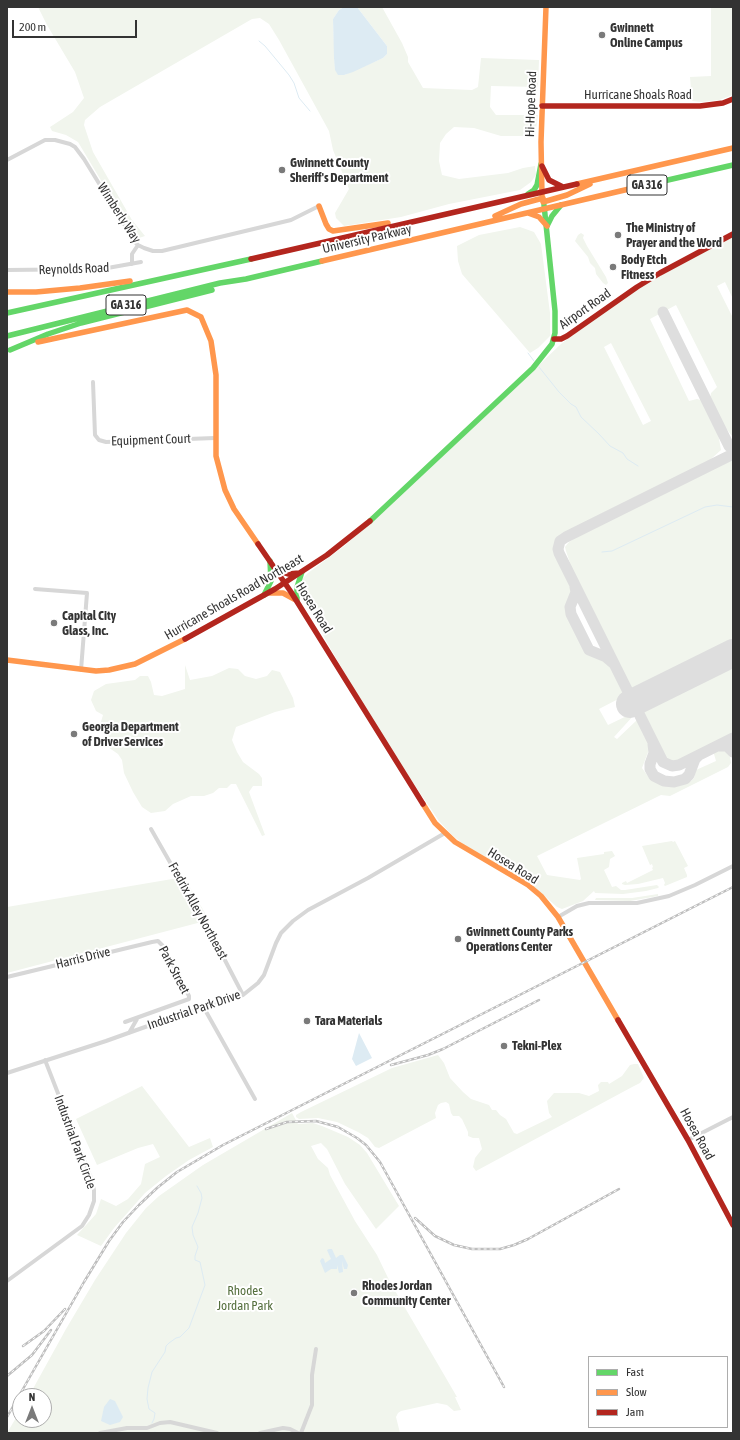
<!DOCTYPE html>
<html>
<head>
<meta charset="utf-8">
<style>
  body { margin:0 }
  #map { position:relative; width:740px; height:1440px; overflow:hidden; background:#fff; font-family:"Asap Condensed",sans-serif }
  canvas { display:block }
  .frame { position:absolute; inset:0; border:8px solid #333; pointer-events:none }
  .legend { position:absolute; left:588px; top:1356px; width:140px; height:72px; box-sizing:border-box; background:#fff; border:1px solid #adadad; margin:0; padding:5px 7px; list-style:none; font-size:12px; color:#333 }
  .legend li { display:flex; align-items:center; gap:8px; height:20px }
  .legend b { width:20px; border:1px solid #adadad }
  .north { position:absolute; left:12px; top:1388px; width:40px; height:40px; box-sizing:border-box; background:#fff; border:1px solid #adadad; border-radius:50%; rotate:0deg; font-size:11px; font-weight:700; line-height:16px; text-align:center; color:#333 }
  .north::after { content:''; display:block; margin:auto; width:14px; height:18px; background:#7a7a7a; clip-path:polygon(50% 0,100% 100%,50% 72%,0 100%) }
  .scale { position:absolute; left:12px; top:20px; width:125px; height:18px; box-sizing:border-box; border:2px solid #333; border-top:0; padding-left:5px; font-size:12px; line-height:14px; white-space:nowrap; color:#333; -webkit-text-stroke:3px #fff; paint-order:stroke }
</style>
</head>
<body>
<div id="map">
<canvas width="740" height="1440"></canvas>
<div class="frame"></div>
<ul class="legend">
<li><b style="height:5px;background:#63d668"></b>Fast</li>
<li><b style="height:5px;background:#ff974d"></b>Slow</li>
<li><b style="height:5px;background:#b3261e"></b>Jam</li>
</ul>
<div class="north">N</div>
<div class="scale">200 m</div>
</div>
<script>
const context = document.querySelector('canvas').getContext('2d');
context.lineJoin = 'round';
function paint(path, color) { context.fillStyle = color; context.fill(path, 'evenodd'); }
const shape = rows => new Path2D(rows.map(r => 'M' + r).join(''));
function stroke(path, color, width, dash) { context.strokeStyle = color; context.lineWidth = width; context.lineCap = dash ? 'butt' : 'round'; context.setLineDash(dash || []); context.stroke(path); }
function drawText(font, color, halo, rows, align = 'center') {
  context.font = font + ' "Asap Condensed",sans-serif'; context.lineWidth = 4; context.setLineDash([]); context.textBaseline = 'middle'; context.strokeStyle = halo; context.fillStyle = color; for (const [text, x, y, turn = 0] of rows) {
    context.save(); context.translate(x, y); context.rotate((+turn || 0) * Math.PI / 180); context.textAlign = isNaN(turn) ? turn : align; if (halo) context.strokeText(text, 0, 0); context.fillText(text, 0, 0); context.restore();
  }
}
const green = shape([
  [38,7,344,7,339,10,333,19,335,70,344,75,383,58,387,54,387,46,357,7,382,7,402,43,408,57,408,62,423,88,472,90,478,87,481,58,539,60,538,87,491,86,490,107,496,115,538,115,535,136,501,136,474,128,454,127,446,134,440,143,439,161,442,175,459,179,508,173,523,168,535,166,536,175,531,182,520,190,449,204,401,217,344,226,336,218,335,213,349,189,333,150,329,131,279,40,269,24,260,18,252,19,100,107,85,120,84,125,93,152,132,220,145,236,136,239,78,142,66,135,52,131,50,127,73,112,84,98,75,72,47,25],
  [711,7,733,7,733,95,719,100,702,102,692,101,690,77,711,76],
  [520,227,534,232,541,244,550,313,550,336,538,348,530,353,462,274,458,261,457,246,479,235],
  [581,233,584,235,583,238,587,246,606,277,608,283,606,285,603,283,596,274,595,268,590,263,588,257,575,241,578,235],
  [733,236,733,299,725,282,717,286,733,318,733,437,724,426,710,399,711,393,717,387,676,305,650,319,689,401,697,399,701,400,704,403,718,433,721,450,711,459,685,474,563,533,556,541,555,549,556,555,572,588,565,610,587,654,608,662,624,694,624,696,599,709,608,725,633,713,634,715,614,737,617,739,637,720,650,747,642,768,650,779,662,785,675,786,691,781,694,778,696,770,716,761,714,754,715,750,719,748,725,749,729,752,731,763,728,767,670,796,661,795,537,856,547,875,580,880,581,879,577,858,604,854,604,852,612,851,615,856,610,859,609,867,604,870,612,887,616,886,621,890,625,890,657,885,659,887,658,888,646,891,623,894,595,893,594,891,583,901,562,909,557,907,530,883,463,844,451,834,439,821,389,747,357,694,325,639,317,622,302,597,300,587,302,579,308,573,343,547,387,509,561,344,590,322,645,284],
  [611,343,651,421,643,425,604,347],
  [733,457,733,642,640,688,631,688,626,682,576,581,566,551,565,547,569,542,593,526],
  [733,663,733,733,676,761,672,762,667,761,663,757,644,717,643,713,646,706],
  [185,665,190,680,212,676,229,668,238,669,245,676,256,679,267,676,272,670,280,672,293,698,295,707,275,712,236,727,232,740,237,752,243,762,259,774,262,778,262,786,253,786,249,792,265,835,262,836,236,784,231,784,227,788,219,788,213,793,204,796,191,796,173,804,165,811,151,813,142,807,133,792,124,773,122,760,118,754,105,745,105,737,100,725,103,715,96,711,91,700,94,691,106,684,135,680,140,676,148,676,151,682,154,695,162,696,185,689],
  [672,841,673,842,675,841,688,866,684,868,687,875,687,877,665,886,664,885,665,883,663,878,638,884,625,885,622,884,622,883,626,881,627,883,653,870,652,868,653,867,652,864,650,865,642,846],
  [184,877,209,920,7,973,7,907],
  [658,894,658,896,630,901,595,900,596,898,632,898],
  [438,1055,444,1063,450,1078,463,1092,471,1099,489,1105,492,1110,496,1110,500,1115,506,1119,514,1133,517,1134,552,1117,549,1113,547,1101,554,1093,579,1093,589,1096,599,1091,598,1085,601,1082,608,1082,609,1084,622,1076,630,1065,634,1064,638,1064,644,1078,640,1083,634,1086,476,1171,473,1167,475,1158,482,1149,479,1138,473,1138,468,1136,468,1132,462,1119,459,1116,453,1116,451,1113,449,1104,446,1102,441,1103,438,1105,435,1113,436,1118,379,1148,375,1147,368,1138,358,1132,337,1122,318,1118,299,1119,296,1117,296,1115,301,1112,392,1068],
  [142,1086,189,1147,210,1138,213,1147,189,1160,166,1176,145,1193,114,1228,101,1246,77,1235,96,1214,101,1199,116,1206,128,1199,141,1184,145,1164,160,1157,153,1144,138,1148,97,1165,76,1119],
  [292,1113,298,1124,313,1123,322,1126,348,1137,360,1145,367,1153,399,1206,376,1229,345,1184,327,1149,321,1143,311,1146,318,1159,328,1168,330,1175,355,1221,377,1255,390,1282,457,1397,455,1397,461,1410,454,1411,447,1405,437,1403,401,1411,398,1413,396,1417,400,1433,7,1433,20,1411,20,1420,44,1420,44,1396,29,1396,66,1329,95,1280,126,1233,146,1208,159,1196,203,1165]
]);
const water = shape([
  [344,7,357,7,387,46,387,54,383,58,353,72,344,75,338,75,335,70,334,58,333,19,339,10],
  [359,1033,372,1058,356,1066,352,1059],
  [329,1249,332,1249,336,1258,340,1255,343,1255,348,1265,347,1269,344,1269,342,1261,343,1272,339,1273,337,1265,337,1269,331,1269,325,1273,320,1261,322,1258,324,1259,325,1263,331,1259,327,1250],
  [110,1399,115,1401,123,1417,120,1422,110,1425,101,1421,104,1407]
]);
const stream = shape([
  [259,41,265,46,289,75,294,83,299,98,310,111],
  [528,353,534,361],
  [539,367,559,392,571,404,576,407,581,417,599,434,610,446,623,453,627,459,638,466],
  [602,552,612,551,705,507,717,505,733,507],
  [152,1423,154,1419,155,1413,149,1409,147,1399,148,1388,152,1372,165,1352,166,1346,169,1343,176,1338,180,1337,189,1328,205,1285,200,1262,195,1260,195,1256,198,1247,193,1235,192,1227,198,1213,202,1198,201,1193,197,1186],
  [155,1433,155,1432]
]);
const taxiway = shape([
  [663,312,729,446,733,449],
  [733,454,566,537,560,541,558,549,559,553,663,762,672,766,679,765,733,738],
  [575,587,576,592,570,607,571,614,589,650,606,657,613,663],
  [653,744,654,753,650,764,650,769,654,776,664,781,674,782,685,779,689,775,695,759,699,755],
  [717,746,727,746,733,752]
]);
const runway = shape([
  [630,704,733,653]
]);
const street = shape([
  [7,160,45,140,55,140,70,144,75,147,84,159,135,242,138,245,144,248,153,251,162,251,291,220,319,206],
  [132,264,132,254,138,245],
  [7,270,102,269,141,262],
  [93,382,95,435,99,440,106,442,215,438],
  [35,589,87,593,81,670],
  [151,829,216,943,243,995],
  [558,917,577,906,589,903,637,903,669,896,695,885,733,866],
  [7,977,152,942,158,941,163,946,189,996,189,999,125,1022],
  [204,1008,255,1099],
  [129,1033,137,1019],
  [7,1073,106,1041,159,1022,243,995,258,983,264,975,276,943,281,933,293,921,308,910,368,878,445,833],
  [688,1140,733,1117],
  [7,1281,82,1226,89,1215,94,1201,94,1190,91,1178,45,1060],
  [100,1433,127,1428,147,1428,160,1423,170,1422,217,1433],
  [260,1433,283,1428,290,1429,298,1433],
  [301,1433,312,1405,312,1375,316,1349]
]);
const fast = shape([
  [629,189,733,165],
  [528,194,534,190,537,185,541,164],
  [547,226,552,216,561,205],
  [7,313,251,259],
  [7,336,220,283,246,279,322,261],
  [10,350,48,334,81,323,212,290],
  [370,521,533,368,552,344,555,333,555,311,544,205],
  [264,595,271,581,270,561],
  [297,600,297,587,302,572]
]);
const slow = shape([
  [577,184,733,148],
  [542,195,541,142,546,7],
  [543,202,567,195,590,184],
  [319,206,326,224,329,229,333,231,388,223],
  [528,213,539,217,547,226],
  [495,216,521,204,543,198],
  [322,261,629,189],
  [7,292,36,292,80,288,130,281],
  [211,341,216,375,216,456,225,490,234,509,258,544],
  [38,342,187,310,201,317,211,341],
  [270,593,283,593,294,599],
  [7,660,96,671,109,670,135,664,185,639],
  [423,804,435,823,455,842,528,885,541,896,558,917,618,1020]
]);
const jam = shape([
  [542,106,700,106,723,103,733,99],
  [542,166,549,180,563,187],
  [251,259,577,184],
  [554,339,561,339,567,336,637,287,660,273,733,234],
  [258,544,291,592,423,804],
  [276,570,288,574,299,573],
  [185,639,275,589,327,555,370,521],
  [618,1020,688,1140,733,1225]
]);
const rail = shape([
  [391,1065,428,1055,443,1049,539,1000],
  [266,1129,287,1122,316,1121,338,1127,357,1138,366,1145,380,1162,504,1387],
  [415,1218,435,1236,454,1245,472,1249,500,1249,514,1245,528,1239,619,1189],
  [23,1346,44,1331,65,1309],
  [7,1376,32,1355,51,1330],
  [7,1417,84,1282,109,1241,123,1222,139,1205,157,1188,177,1172,223,1145,733,887]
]);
const markers = [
  [602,35,4,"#7a7a7a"],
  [282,170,4,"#7a7a7a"],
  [618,235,4,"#7a7a7a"],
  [613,267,4,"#7a7a7a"],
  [54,623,4,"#7a7a7a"],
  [74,734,4,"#7a7a7a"],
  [458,939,4,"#7a7a7a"],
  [307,1021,4,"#7a7a7a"],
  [504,1046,4,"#7a7a7a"],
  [354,1293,4,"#7a7a7a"]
];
const shields = [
  [647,185,40],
  [126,305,40]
];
const shieldNames = [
  ["GA 316",647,185],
  ["GA 316",126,305]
];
const poiNames = [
  ["Gwinnett",610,28],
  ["Online Campus",610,43],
  ["Gwinnett County",290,163],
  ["Sheriff's Department",290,178],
  ["The Ministry of",626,228],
  ["Prayer and the Word",626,243],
  ["Body Etch",621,260],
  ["Fitness",621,275],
  ["Capital City",62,616],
  ["Glass, Inc.",62,631],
  ["Georgia Department",82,727],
  ["of Driver Services",82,742],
  ["Gwinnett County Parks",466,932],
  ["Operations Center",466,947],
  ["Tara Materials",315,1021],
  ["Tekni-Plex",512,1046],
  ["Rhodes Jordan",362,1286],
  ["Community Center",362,1301]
];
const streetNames = [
  ["Hurricane Shoals Road",638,95],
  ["Hi-Hope Road",531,104,-88],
  ["Wimberly Way",119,213,57],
  ["University Parkway",367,239,-13],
  ["Reynolds Road",74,269,-2],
  ["Airport Road",585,309,-35],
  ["Equipment Court",151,440,-2],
  ["Hurricane Shoals Road Northeast",234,597,-30],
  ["Hosea Road",314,608,58],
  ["Hosea Road",513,866,32],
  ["Fredrix Alley Northeast",198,911,61],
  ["Harris Drive",83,958,-14],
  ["Park Street",174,970,62],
  ["Industrial Park Drive",194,1010,-19],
  ["Hosea Road",697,1134,61],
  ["Industrial Park Circle",75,1142,70]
];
const parkNames = [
  ["Rhodes",245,1291],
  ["Jordan Park",245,1306]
];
paint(green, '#f1f5ed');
paint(water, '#ddebf3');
stroke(stream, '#ddebf3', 1);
stroke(taxiway, '#dedede', 11);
stroke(runway, '#dedede', 28);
stroke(street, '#d7d7d7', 4);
stroke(fast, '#63d668', 5.5);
stroke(slow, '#ff974d', 5.5);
stroke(jam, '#b3261e', 5.5);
stroke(rail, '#bebebe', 2.5);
stroke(rail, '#fff', 1, [3]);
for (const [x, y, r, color] of markers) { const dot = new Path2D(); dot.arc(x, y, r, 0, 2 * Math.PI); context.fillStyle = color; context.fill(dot); stroke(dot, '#fff', 1.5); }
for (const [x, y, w] of shields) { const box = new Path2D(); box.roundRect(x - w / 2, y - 10, w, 20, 3); context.fillStyle = '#fff'; context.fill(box); stroke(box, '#333', 1); }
drawText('bold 12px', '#333', null, shieldNames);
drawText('bold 13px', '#333', '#fff', poiNames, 'left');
drawText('13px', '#333', '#fff', streetNames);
drawText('13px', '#56703f', '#fff', parkNames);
</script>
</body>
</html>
